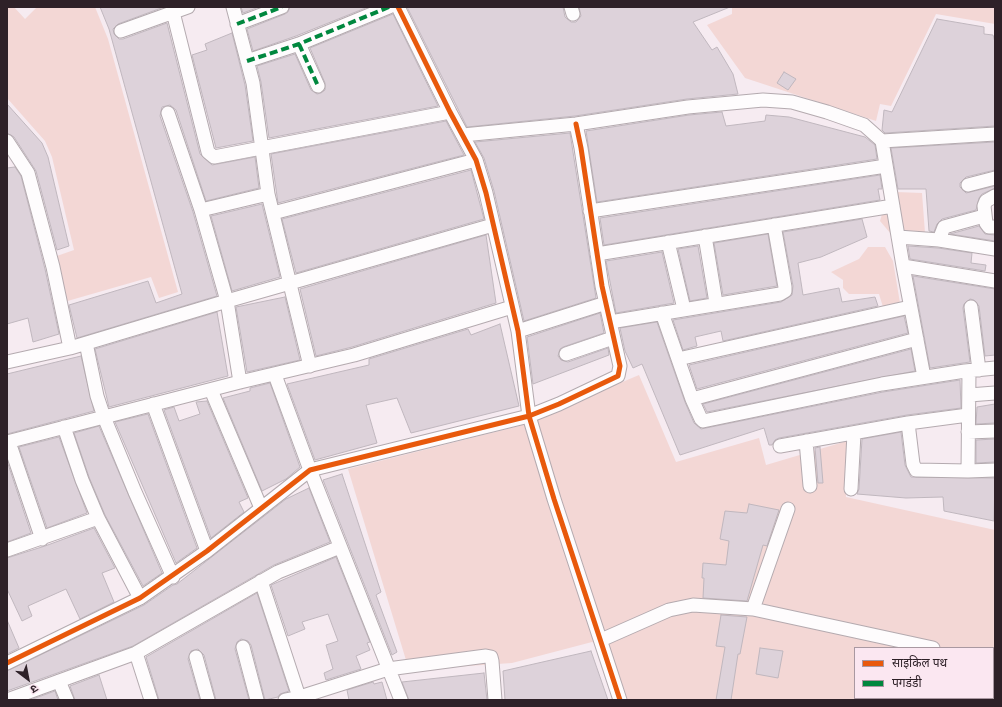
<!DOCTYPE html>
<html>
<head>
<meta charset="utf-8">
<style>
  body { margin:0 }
  #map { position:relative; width:1002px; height:707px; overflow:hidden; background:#f6ebf1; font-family:"DM Sans","Noto Sans Devanagari",sans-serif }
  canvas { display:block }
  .frame { position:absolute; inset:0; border:8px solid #2e2128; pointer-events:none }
  .legend { position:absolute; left:854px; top:647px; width:140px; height:52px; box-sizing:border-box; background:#fbe7f1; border:1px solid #a998a1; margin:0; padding:5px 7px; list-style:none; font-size:12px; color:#2e2128 }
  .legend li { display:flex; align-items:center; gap:8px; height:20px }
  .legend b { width:20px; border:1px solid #a998a1 }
  .north { position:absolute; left:8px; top:659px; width:40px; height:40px; -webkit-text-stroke:3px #fbe7f1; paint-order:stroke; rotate:148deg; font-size:11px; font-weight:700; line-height:16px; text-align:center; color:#2e2128 }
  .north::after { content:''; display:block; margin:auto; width:14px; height:18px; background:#2e2128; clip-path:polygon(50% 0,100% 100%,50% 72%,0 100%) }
</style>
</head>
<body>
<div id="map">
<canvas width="1002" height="707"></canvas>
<div class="frame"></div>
<ul class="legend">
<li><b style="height:5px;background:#e8590c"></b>साइकिल पथ</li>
<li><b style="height:5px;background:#00873e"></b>पगडंडी</li>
</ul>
<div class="north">उ</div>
</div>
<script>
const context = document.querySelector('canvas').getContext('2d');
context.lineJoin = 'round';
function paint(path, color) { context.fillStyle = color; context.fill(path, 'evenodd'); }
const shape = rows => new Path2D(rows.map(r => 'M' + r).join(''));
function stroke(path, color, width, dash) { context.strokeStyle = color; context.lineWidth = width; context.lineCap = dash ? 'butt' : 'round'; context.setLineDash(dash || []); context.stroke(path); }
const green = shape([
  [7,7,14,7,25,19,37,7,95,7,108,39,178,292,159,298,151,277,64,302,54,257,74,250,52,157,45,141,7,98],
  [732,7,995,7,995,24,936,14,891,106,880,104,876,121,745,78,707,25,732,14],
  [896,192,922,193,925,233,891,234,880,221,886,201],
  [868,247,885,247,893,261,900,303,883,307,879,294,849,294,843,288,843,280,831,272,859,259],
  [639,375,676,462,759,438,766,465,847,441,846,497,995,530,995,700,627,700,610,648,592,642,512,663,409,670,348,469,519,426],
  [855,648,993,648,993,698,855,698]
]);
const building = shape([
  [100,7,164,7,118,24,113,29,114,34,119,39,123,39,167,23,200,154,212,165,255,157,259,188,206,201,176,110,170,105,162,107,160,116,193,212,217,296,77,338,69,305,148,281,156,303,182,294,109,29,100,7],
  [241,7,259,7,243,13,241,7],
  [290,7,368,7,296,36,253,51,247,29,285,14,288,12,290,7],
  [407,7,563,7,565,17,571,22,576,22,581,16,579,7,730,7,693,22,712,50,717,47,733,74,738,94,687,99,575,116,467,127,407,7],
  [393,14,438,106,269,138,261,82,257,66,295,54,311,90,317,94,321,93,325,90,325,83,310,48,393,14],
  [937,19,984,27,984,34,993,35,995,42,995,126,885,133,882,130,884,110,892,112,937,19],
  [232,33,245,85,253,141,216,148,192,55,207,50,205,44,232,33],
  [784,72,796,79,788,90,777,83,784,72],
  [7,104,42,143,48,157,69,246,57,250,36,171,14,137,7,133,7,104],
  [722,112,726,126,765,121,766,115,789,117,865,137,875,145,877,159,597,202,586,131,689,115,722,112],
  [446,121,464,155,278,203,271,154,446,121],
  [570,133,596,298,524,321,494,191,484,158,475,142,570,133],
  [995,142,995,170,966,177,960,183,960,187,966,193,995,186,995,188,982,194,979,198,976,210,942,219,937,224,934,232,929,231,926,189,898,189,891,148,995,142],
  [15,167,21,176,45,269,59,334,33,342,28,318,7,324,7,168,15,167],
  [471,170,484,219,296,273,282,219,471,170],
  [880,175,882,189,878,189,880,200,604,245,600,218,880,175],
  [262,204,280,277,232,291,211,216,262,204],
  [862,219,867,237,821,257,798,263,803,295,839,288,842,302,875,297,878,306,723,341,721,331,695,337,697,346,683,350,673,320,781,302,792,295,793,286,783,232,862,219],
  [979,226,985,234,995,235,995,241,950,234,979,226],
  [768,234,777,286,723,295,714,243,768,234],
  [486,235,496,303,352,347,316,356,300,289,486,235],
  [698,246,707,298,690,301,678,249,698,246],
  [908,246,938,248,972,253,971,263,986,265,985,271,910,259,908,246],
  [662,252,674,303,616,313,606,261,662,252],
  [913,276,995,289,995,355,985,356,979,306,974,300,970,299,964,304,963,308,970,362,930,368,913,276],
  [285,297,300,360,247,372,236,307,285,297],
  [217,312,228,376,109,407,95,349,217,312],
  [600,313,604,333,563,347,560,349,558,356,561,360,568,362,608,348,609,355,533,384,527,337,600,313],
  [904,316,908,333,697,389,689,365,904,316],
  [657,322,685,402,694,423,701,429,883,392,960,380,961,408,907,415,779,438,775,440,772,445,769,445,764,428,680,455,642,364,633,368,625,351,620,328,657,322],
  [500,324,519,406,411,433,397,398,366,405,377,443,315,460,287,384,369,365,369,359,468,329,471,335,500,324],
  [911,349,915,371,707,412,703,404,911,349],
  [81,356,94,411,7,434,7,374,81,356],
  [270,383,300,467,286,479,262,491,223,398,250,391,250,388,270,383],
  [207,401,248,498,239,502,244,512,211,538,164,410,174,407,179,421,200,414,196,402,207,401],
  [995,404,995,423,976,424,977,407,995,404],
  [148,414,197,548,176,563,115,422,148,414],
  [99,426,162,573,143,586,105,515,89,477,74,433,99,426],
  [901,432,905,465,911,477,995,478,994,521,944,511,943,497,906,498,857,494,859,489,862,439,901,432],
  [59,437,87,513,47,528,19,447,59,437],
  [995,439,995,462,976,463,976,440,995,439],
  [820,447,823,483,818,483,815,448,820,447],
  [7,461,31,533,7,542,7,461],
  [342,474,381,592,376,595,397,652,392,655,323,480,342,474],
  [309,488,330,542,274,565,133,646,7,691,7,671,144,605,173,585,177,584,286,499,309,488],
  [749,504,779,510,767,546,763,545,747,601,703,598,704,578,702,578,703,563,726,565,729,541,720,539,725,511,747,513,749,504],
  [94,528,115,568,102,573,114,602,80,619,66,589,28,606,32,616,22,621,7,589,7,558,45,546,94,528],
  [336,557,370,642,367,643,370,650,356,656,361,669,326,680,324,673,333,669,326,645,338,641,328,614,302,622,305,629,288,636,271,585,336,557],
  [257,593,289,691,280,694,278,697,265,700,251,645,248,641,241,639,237,642,235,649,249,700,216,700,204,655,198,649,191,651,188,659,200,700,159,700,146,657,257,593],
  [721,615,747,617,740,654,738,654,731,700,716,700,725,647,716,646,721,615],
  [7,620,19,648,7,654,7,620],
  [760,648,783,651,778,678,756,674,760,648],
  [591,651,608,700,505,700,503,671,591,651],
  [484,673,487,700,409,700,402,682,484,673],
  [99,675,107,700,75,700,70,686,99,675],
  [373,682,374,684,382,682,387,700,349,700,347,690,373,682],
  [55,691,58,700,30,700,55,691]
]);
const street = shape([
  [233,7,253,83,268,194,310,366],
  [398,7,450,112,476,160,486,193,518,331,529,416,554,499,620,700],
  [571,7,573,14],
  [173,12,208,152,214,157,450,112],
  [237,24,282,7],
  [121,31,188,7],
  [299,44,318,86],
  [247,61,299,44,389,7],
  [168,113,201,210,268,194],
  [463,135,576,124,688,107,763,100,792,102,827,112,864,125,882,141,995,134],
  [7,141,28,173,53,267,70,348],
  [882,141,903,266,924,377],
  [968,185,995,178],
  [995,196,986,201,984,206,986,223,989,227,995,227],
  [201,210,227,301,493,225],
  [590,211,886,166],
  [273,213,476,160],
  [705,236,716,303],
  [898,237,939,240,995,249],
  [939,240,944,227,984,216],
  [668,242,684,309],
  [597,254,893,206],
  [903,266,995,281],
  [971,307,979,370],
  [662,313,692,399,701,419,703,421,882,384,965,371,995,368],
  [610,322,780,294,785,291,785,287,774,225],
  [518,331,606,303],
  [86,343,97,396,104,417,135,492,173,577],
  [566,354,613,338],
  [678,359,910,307],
  [7,362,70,348,227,301,240,382],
  [275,375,310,470,401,700],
  [211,390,261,508],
  [969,395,995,393],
  [692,399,917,339],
  [153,404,207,551],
  [908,423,913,464,916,470,968,471,995,470],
  [64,427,82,480,98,518,140,598],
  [968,432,995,431],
  [806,441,810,486],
  [7,442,240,382,354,355,512,307],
  [9,442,42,539],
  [780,446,908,423,968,415],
  [968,471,969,371],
  [851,489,854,434],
  [7,550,98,518],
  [261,581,300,700],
  [753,609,788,509],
  [601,640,669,610,693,605,753,609,933,648],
  [243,647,257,700],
  [136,653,151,700],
  [196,657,208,700],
  [993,661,995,661],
  [7,663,140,598,207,551,310,470,529,416,559,404,618,376,620,366,602,286,581,148,576,124],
  [59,681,67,700],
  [978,698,988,700],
  [7,700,136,653,278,572,340,547],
  [285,700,300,697,388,669,486,656,491,657,492,661,495,700]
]);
const quiet = shape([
  [237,24,282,7],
  [299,44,318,86],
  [247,61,299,44,389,7]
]);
const cycleway = shape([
  [398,7,450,112,476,160,486,193,518,331,529,416,554,499,620,700],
  [7,663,140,598,207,551,310,470,529,416,559,404,618,376,620,366,602,286,581,148,576,124]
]);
paint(green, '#f3d7d5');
paint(building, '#ddd2da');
stroke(building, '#c0b7be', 1);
stroke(street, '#b4aaaf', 15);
stroke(street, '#fefcfd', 13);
stroke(quiet, '#00873e', 4, [8, 4]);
stroke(cycleway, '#e8590c', 5);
</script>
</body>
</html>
